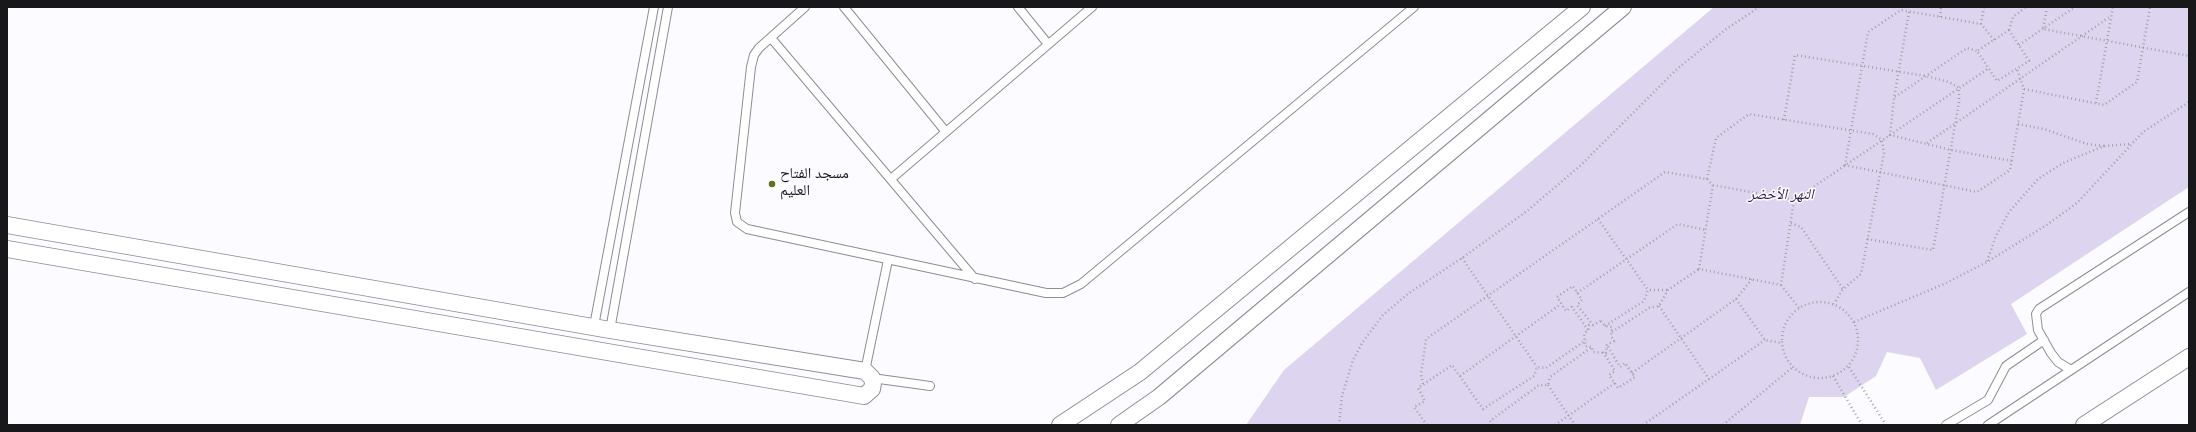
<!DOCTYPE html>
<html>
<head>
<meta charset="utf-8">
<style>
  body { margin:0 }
  #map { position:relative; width:2196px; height:432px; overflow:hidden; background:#fcfbff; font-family:Spectral,serif }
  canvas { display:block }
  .frame { position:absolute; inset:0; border:8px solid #181719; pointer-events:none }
</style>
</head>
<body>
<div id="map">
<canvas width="2196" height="432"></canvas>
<div class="frame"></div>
</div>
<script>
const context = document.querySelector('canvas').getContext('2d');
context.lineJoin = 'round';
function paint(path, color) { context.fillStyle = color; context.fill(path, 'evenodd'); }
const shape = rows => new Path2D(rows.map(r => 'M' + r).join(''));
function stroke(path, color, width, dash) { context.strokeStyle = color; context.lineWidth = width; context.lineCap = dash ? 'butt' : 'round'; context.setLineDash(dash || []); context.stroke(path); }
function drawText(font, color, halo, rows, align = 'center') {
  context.font = font + ' Spectral,"Noto Naskh Arabic",serif'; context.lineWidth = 3; context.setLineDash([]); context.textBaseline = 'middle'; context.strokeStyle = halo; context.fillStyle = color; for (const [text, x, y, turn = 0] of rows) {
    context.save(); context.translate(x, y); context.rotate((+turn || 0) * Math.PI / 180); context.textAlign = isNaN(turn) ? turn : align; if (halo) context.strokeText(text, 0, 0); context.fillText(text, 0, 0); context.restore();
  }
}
const green = shape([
  [1714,7,2189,7,2189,187,2011,304,2027,334,1936,390,1920,358,1887,352,1876,376,1844,397,1809,397,1800,425,1246,425,1284,370]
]);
const path = shape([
  [2047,7,2043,29,2189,56],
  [1909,12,1894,98,1890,135,1951,150,2012,161],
  [1940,17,1941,7],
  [1981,24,1984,7],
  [2009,30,2029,61,1997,81,1977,51,2009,30],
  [2009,30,2013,17,2026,7],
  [1994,40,1981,24,1901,10,1868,32,1845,165,1977,192,2010,170,2024,89,2017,69],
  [2019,45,2075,7],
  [2024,89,2104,105,2137,82,2150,7],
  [1895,97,1967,48,1977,51],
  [2096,103,2113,7],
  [1784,120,1795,55,1926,76,1949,82,1959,88,1959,102,1933,250,1867,239],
  [2018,124,2044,129,2087,144,2104,146],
  [1927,143,2111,16],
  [1707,179,1716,138,1749,114,1873,134,1882,140,1884,153,1861,274,1843,289,1834,304],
  [1794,200,1989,68],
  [1598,219,1648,290],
  [1791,223,1801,227,1843,289],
  [1462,258,1537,367],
  [1987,261,1996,236,2009,212,2038,179,2063,163,2104,146,2131,144],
  [1781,285,1799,308],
  [1577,293,1678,224,1706,230],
  [1736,299,1765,340,1782,343],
  '1782 340a38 38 0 1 1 76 0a38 38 0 1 1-76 0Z',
  [1659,306,1709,379],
  [1601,321,1605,326,1612,327,1611,336,1614,341,1607,345,1606,353,1593,352,1592,347,1585,346,1584,334,1588,330,1589,325,1593,325,1601,321],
  [1854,322,1944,284,1987,262,2045,226,2077,203,2143,132,2189,102],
  [1605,326,1644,301,1648,290,1668,290],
  [1588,330,1572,307,1566,311,1557,297,1573,286,1582,300,1577,305,1593,325],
  [1612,332,1649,308,1659,306,1668,290,1699,269],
  [1603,352,1615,371,1609,375,1618,388,1635,377,1625,363,1620,367,1607,345],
  [1849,367,1886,425],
  [1632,373,1736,299,1752,279],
  [1460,376,1561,304],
  [1833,376,1862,425],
  [1423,384,1421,374,1426,339,1665,172,1707,179,1713,185,1794,200,1781,285,1699,269,1713,185],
  [1548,385,1575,425],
  [1339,425,1342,396,1353,360,1362,343,1383,315,1409,293,1462,258,1527,211,1580,166,1677,69,1725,30,1759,7],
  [1427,425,1414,407,1425,401,1418,388,1452,365,1483,409,1534,376,1537,367,1546,368,1586,340],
  [1493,425,1490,421,1539,385,1548,385,1550,377,1592,347],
  [1555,425,1615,383],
  [1643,425,1765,340],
  [1723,425,1793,367]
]);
const lane = shape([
  [805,7,759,48,754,55,751,67,735,213,737,222,747,229,1046,293,1063,293,1081,284,1414,7],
  [844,7,946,132],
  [1018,7,1048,44],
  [771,38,975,279],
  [891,179,1092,7],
  [594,326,654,7],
  [610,330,668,7],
  [2071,370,2058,362,2051,353,2038,330,2036,314,2039,309,2189,212],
  [865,371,888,260],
  [872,378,930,386],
  [1946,425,1988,400,2006,366,2044,340],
  [1988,425,2189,292]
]);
const street = shape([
  [7,225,610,330,865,371,872,378,873,383,872,389,864,396,7,249],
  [1060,425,1140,372,1582,7],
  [1119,425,1159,397,1623,7],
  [2084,425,2189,357]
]);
const markers = [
  [772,184,4,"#61711d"]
];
const poiNames = [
  ["مسجد الفتاح",780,175],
  ["العليم",780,192]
];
const parkNames = [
  ["النهر الأخضر",1781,196]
];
paint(green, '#ddd5ef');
stroke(lane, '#8e8d91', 10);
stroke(street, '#8e8d91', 18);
stroke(path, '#a3a2a6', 2.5, [1, 3]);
stroke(lane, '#fff', 8);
stroke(street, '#fff', 16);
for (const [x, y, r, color] of markers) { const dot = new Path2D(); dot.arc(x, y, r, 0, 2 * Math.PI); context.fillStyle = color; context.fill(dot); stroke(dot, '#fcfbff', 1.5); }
drawText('15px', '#181719', '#fcfbff', poiNames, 'left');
drawText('italic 15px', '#301e4c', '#fcfbff', parkNames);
</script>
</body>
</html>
